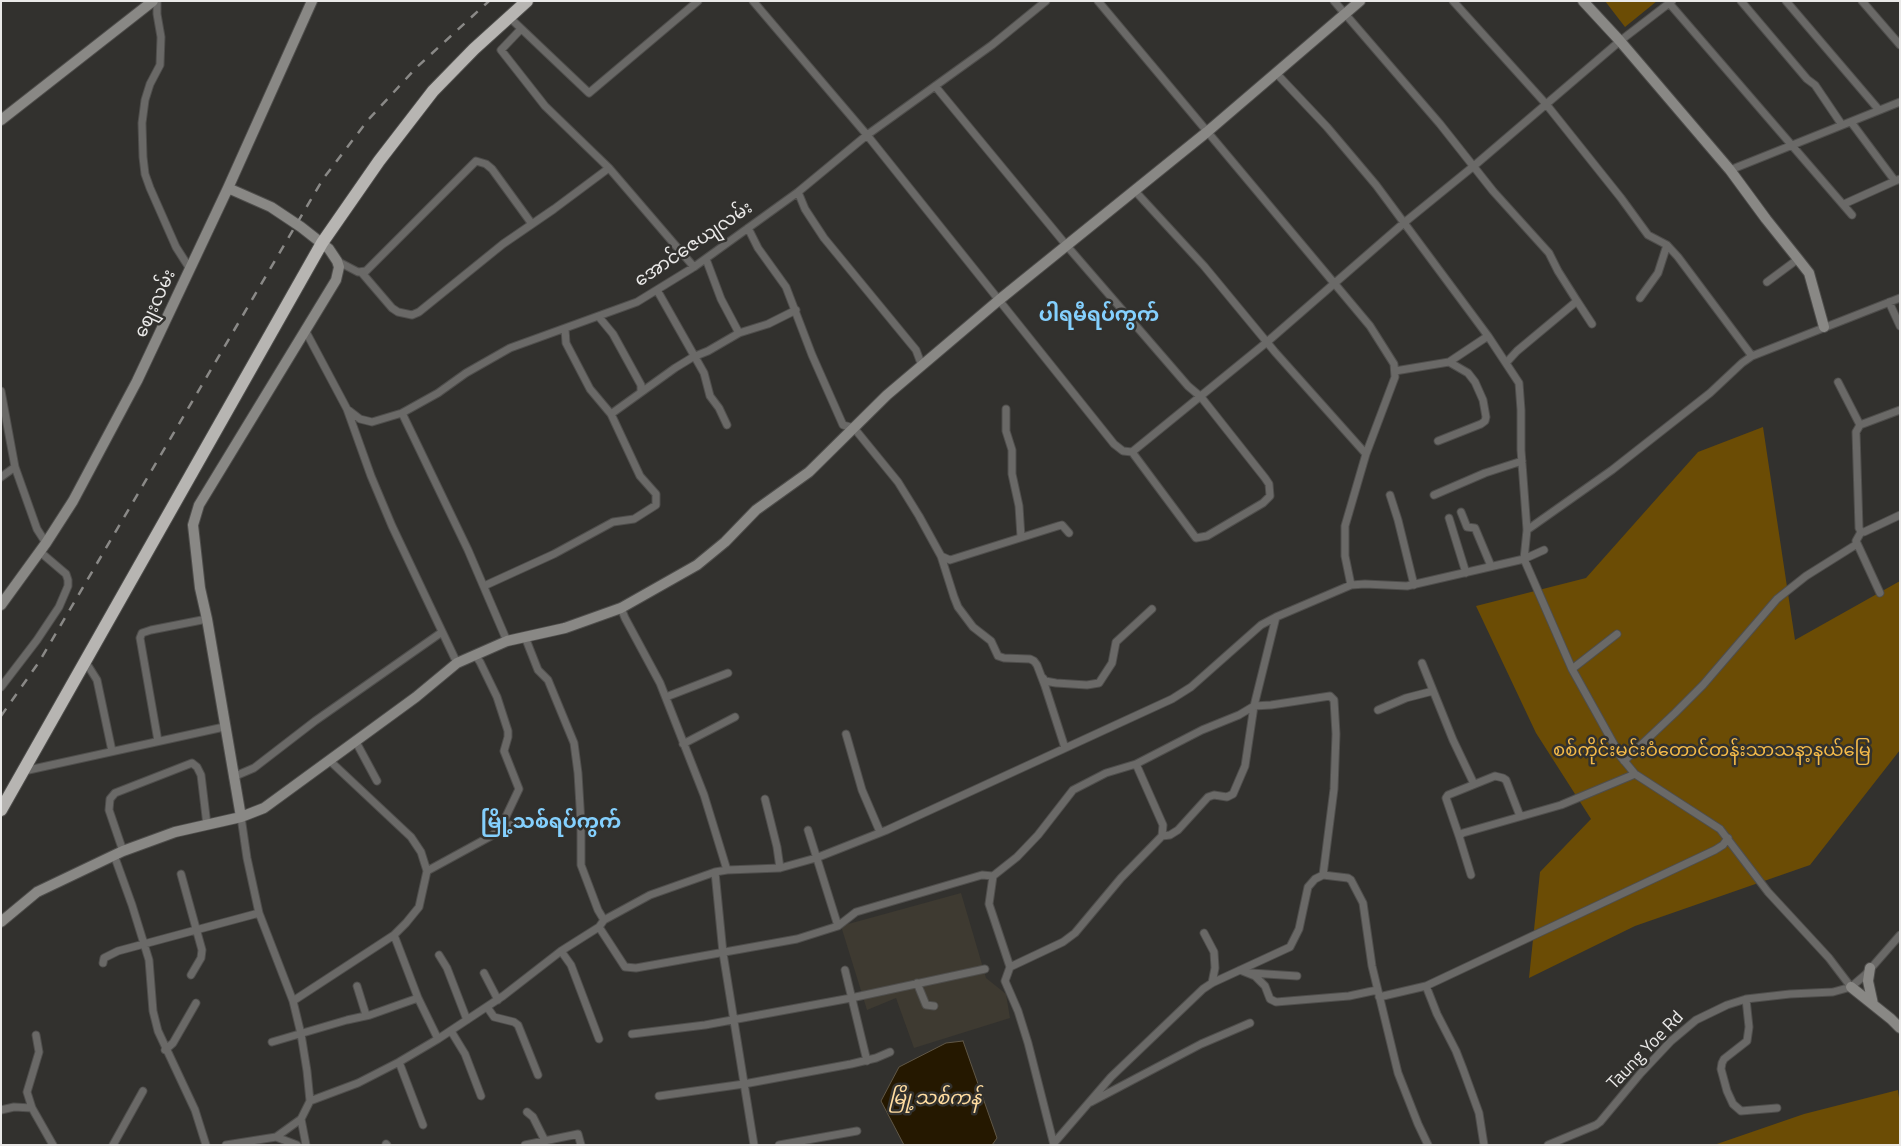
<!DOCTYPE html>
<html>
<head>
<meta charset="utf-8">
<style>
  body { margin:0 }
  #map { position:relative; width:1901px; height:1146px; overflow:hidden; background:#32312e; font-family:"Titillium Web",sans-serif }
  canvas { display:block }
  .frame { position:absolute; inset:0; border:2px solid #eae9e8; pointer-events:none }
</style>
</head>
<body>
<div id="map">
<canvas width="1901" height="1146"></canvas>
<div class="frame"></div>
</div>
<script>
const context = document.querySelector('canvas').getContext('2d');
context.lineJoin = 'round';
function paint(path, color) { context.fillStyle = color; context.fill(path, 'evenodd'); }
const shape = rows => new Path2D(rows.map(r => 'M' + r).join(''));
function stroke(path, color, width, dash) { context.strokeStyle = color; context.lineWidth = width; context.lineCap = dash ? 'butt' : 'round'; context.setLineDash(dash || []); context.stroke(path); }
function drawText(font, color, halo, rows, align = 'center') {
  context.font = font + ' "Titillium Web","Noto Sans Myanmar",sans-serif'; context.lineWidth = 5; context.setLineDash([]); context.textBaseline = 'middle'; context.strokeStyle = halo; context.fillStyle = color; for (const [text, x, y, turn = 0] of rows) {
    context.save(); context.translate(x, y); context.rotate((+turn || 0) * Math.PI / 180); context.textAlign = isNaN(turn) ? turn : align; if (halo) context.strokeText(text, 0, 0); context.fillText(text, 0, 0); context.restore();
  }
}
const built = shape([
  [961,893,986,978,1006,994,1010,1018,914,1048,896,998,867,1010,841,926]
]);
const green = shape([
  [1605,1,1657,1,1625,27],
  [1763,427,1795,640,1900,581,1900,750,1810,865,1635,926,1529,978,1540,872,1591,819,1536,733,1476,606,1586,578,1698,452],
  [1898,1090,1900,1105,1900,1145,1714,1145,1804,1114]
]);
const water = shape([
  [963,1041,997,1138,992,1145,904,1145,881,1101,899,1067,946,1043,963,1041]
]);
const street = shape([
  [157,1,157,14,161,37,160,65,150,84,145,100,142,123,143,157,145,174,150,188,176,247,190,269],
  [753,1,867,135,1114,444,1123,451,1132,452,1267,342,1405,222,1475,165,1620,41,1672,1],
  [1334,1,1440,124,1493,191,1549,253,1558,271,1577,301,1517,351,1506,363],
  [1453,1,1546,104,1621,198,1648,235,1667,245,1678,257,1752,356],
  [1741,1,1807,79,1815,85,1842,125],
  [1786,1,1879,110],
  [1862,1,1900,45],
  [1669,3,1852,215],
  [509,17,589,93,698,1],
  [521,29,501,50,545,106,609,168,694,267],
  [1276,73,1327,127,1376,185,1488,336,1519,383,1521,410,1521,450,1527,530,1524,559,1572,669,1621,757,1635,774,1720,829,1768,892,1829,958,1851,987],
  [935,86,1067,246,1188,386,1201,397,1265,478,1269,484,1270,496,1263,503,1207,536,1196,538,1132,452],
  [1851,122,1895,181,1900,179],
  [1730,170,1900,102],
  [1135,191,1204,266,1275,352,1366,454],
  [798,192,805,209,824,238,916,350,922,366],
  [1844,204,1895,181],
  [748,228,758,248,786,287,812,355,843,425,854,428,898,482,919,516,941,556,954,597,958,607,973,627,991,641,998,656,1004,658,1030,659,1034,661,1037,665,1045,686,1065,748],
  [706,259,721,299,739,333],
  [337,261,358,272,366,271,476,161,486,164,492,169,532,224],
  [362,273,392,308,398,312,412,315,419,312,503,244,554,209,609,168],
  [1767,282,1798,259],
  [657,290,704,373,710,396,719,408,727,425],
  [1640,298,1658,273,1667,245],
  [1577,301,1592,324],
  [1889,302,1900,326],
  [599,317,613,334,641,385,641,392],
  [305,330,347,409,360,419,372,422,402,413,438,393,466,373,510,348,637,302,694,267,798,192,867,135,992,45,1046,1],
  [1449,362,1488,336],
  [1395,371,1449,362,1468,373,1475,382,1483,400,1486,417,1485,421,1481,424,1438,441],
  [1838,382,1860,425],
  [1,391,15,467,37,529,46,543],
  [347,409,371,476,392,526,457,663],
  [1006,409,1006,431,1012,450,1012,474,1019,506,1021,537],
  [402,413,468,550,507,641],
  [611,414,675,368,693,357,708,351,739,333,768,324,796,310],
  [1,477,15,467],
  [1390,495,1398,520,1414,585],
  [1434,495,1485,473,1522,461],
  [1461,512,1467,527,1475,528,1491,566],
  [1449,518,1466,573],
  [1527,530,1612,470,1710,393,1742,363,1752,356,1900,298],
  [1861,532,1864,532,1900,515],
  [941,556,950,560,1058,526,1062,525,1069,533],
  [1351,585,1365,584,1407,586,1524,559,1544,550],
  [484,586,554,554,613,522,634,519,656,505,656,494,640,476,611,414,590,389,566,343,565,329],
  [1880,593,1856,541,1861,532,1859,528,1856,432,1860,425,1900,410],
  [621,608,625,618,660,683,704,795,727,870],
  [525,637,538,670,548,680,574,743,578,773,581,823,581,865,598,910,604,920],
  [85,661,97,680,112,751],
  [1422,663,1453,740,1474,784],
  [1572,669,1617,634],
  [1043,678,1045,681,1056,683,1087,685,1099,683,1112,663,1116,642,1152,609],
  [1,687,37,640,59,607,68,586,68,580,66,574,39,551],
  [666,697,728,673],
  [1378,710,1406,698,1433,691],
  [846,734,862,790,880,832],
  [158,741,140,638,142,633,151,630,207,619],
  [356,742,377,781],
  [683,744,735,717],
  [330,761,411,837,421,852,427,871],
  [1624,761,1675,713,1703,685,1777,599,1806,576,1857,544],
  [24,771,224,727],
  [233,777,254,768,315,721,442,632],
  [765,799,777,847,780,868],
  [241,817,247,858,259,913,293,1001,301,1034,307,1071,310,1101,301,1119,276,1137],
  [501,827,521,823],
  [808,830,838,926],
  [1459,836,1446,798,1448,795,1495,776,1503,778,1506,780,1520,816],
  [123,851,109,810,110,799,115,793,192,763,197,767,201,775,207,825],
  [114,855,132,905,149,960,153,1011,158,1031,195,1110,206,1145],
  [715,872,723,953,754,1145],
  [181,874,202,950,201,958,191,975],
  [1323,875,1348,878,1351,880,1363,903,1372,966,1398,1073,1418,1124,1428,1145],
  [1471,875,1459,836,1463,833,1561,805,1635,774],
  [599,927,625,967,636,968,797,939,838,926,856,912,982,875,993,876],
  [1204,933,1214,952,1215,968,1212,983],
  [394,935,418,998,438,1039],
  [561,951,571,965,599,1039],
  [439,955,447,968,467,1020],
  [103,963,104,958,118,951,259,913],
  [1010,967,1063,942,1075,933,1121,878,1162,836,1163,825,1136,764],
  [845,970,867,1061],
  [1240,970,1255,976,1265,986,1270,999,1276,1002,1349,996,1377,990],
  [484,973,498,1000],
  [1251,973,1297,976],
  [917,983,926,1005,934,1006],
  [357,986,366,1015],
  [1426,986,1715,850,1723,845,1728,838],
  [1379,997,1426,986,1437,1014,1456,1051,1463,1069,1479,1113,1484,1145],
  [1746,999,1749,1027,1747,1041,1724,1059,1722,1063,1721,1069,1727,1091,1733,1104,1741,1111,1777,1108],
  [293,1001,394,935,406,923,419,907,427,871,493,835,501,827,519,789,504,751,508,737,508,731,497,697,480,662,475,655],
  [487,1007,494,1017,514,1022,518,1025,538,1075],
  [451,1031,465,1054,481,1096],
  [632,1034,705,1025,851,998,985,969],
  [36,1035,39,1052,27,1092,32,1108,53,1145],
  [272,1042,347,1020,370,1015,418,998],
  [165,1050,173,1043,196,1003],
  [399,1062,423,1125],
  [659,1096,744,1084,851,1064,876,1058,890,1052],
  [310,1101,358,1083,399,1062,438,1039,503,996,561,951,599,927,604,920,650,895,715,872,727,870,780,868,816,858,887,830,1172,699,1191,687,1261,625,1276,617,1351,585,1345,556,1345,526,1366,454,1395,377,1394,364,1370,326,1098,1],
  [1091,1102,1201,1044,1250,1023],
  [1,1110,14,1107,32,1108],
  [527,1112,533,1117,545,1141],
  [301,1119,306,1145],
  [1054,1143,1111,1077,1203,989,1212,983,1290,947,1299,929,1308,887,1315,879,1323,875,1334,789,1336,734,1334,700,1330,696,1271,705,1254,706,1245,766,1233,794,1227,797,1214,795,1208,797,1178,830,1170,835,1162,836],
  [386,1144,387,1145],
  [113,1145,143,1091],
  [226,1145,276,1137,297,1145],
  [525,1145,578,1134,581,1145],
  [779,1145,857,1131],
  [1054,1145,1028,1043,1018,1011,1005,981,1010,967,989,904,993,876,1017,857,1038,835,1073,790,1106,773,1136,764,1202,730,1239,715,1254,706,1276,617],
  [1548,1145,1596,1125,1600,1122,1640,1074,1671,1041,1696,1020,1727,1005,1746,999,1790,994,1833,992,1851,987,1865,975,1900,935]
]);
const secondary = shape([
  [1583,1,1620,41,1730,170,1766,219,1798,259,1809,273,1824,327],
  [1,120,153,1],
  [228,188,271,207,301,227,329,249,337,261,339,267,336,280,199,505,193,525,200,588,207,619,241,817],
  [1,605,46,543,73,501,137,381,228,188,312,1],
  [1,922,37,892,123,851,175,832,241,817,264,808,416,697,457,663,507,641,565,628,621,608,697,565,725,542,756,510,809,472,887,395,999,300,1207,132,1360,1],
  [1870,968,1868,981,1873,1004],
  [1851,987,1891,1019,1900,1028]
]);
const highway = shape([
  [1,810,322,243,379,161,433,91,474,49,527,1]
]);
const rail = shape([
  [1,716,39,662,323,179,368,120,416,68,489,1]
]);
const streetNames = [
  ["အောင်ဇေယျလမ်း",694,245,-34],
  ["စျေးလမ်း",156,304,-65],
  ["Taung Yoe Rd",1646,1051,-46]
];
const parkNames = [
  ["စစ်ကိုင်းမင်းဝံတောင်တန်းသာသနာ့နယ်မြေ",1712,752]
];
const waterNames = [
  ["မြို့သစ်ကန်",935,1099]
];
const quarterNames = [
  ["ပါရမီရပ်ကွက်",1099,316],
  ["မြို့သစ်ရပ်ကွက်",551,823]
];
paint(built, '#3e3a31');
paint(green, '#6b4c05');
paint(water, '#251800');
stroke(water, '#605746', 1);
stroke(street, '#4f4e4c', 9);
stroke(secondary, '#4f4e4c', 12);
stroke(highway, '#4f4e4c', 14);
stroke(street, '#6a6967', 7);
stroke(secondary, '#898885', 10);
stroke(highway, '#b7b5b2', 12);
stroke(rail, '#8a8987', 2.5, [9, 9]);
drawText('18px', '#eae9e8', '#32312e', streetNames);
drawText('18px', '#f4ba49', '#32312e', parkNames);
drawText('italic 19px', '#ffdca0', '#32312e', waterNames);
drawText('bold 20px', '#84d0fe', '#32312e', quarterNames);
</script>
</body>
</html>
